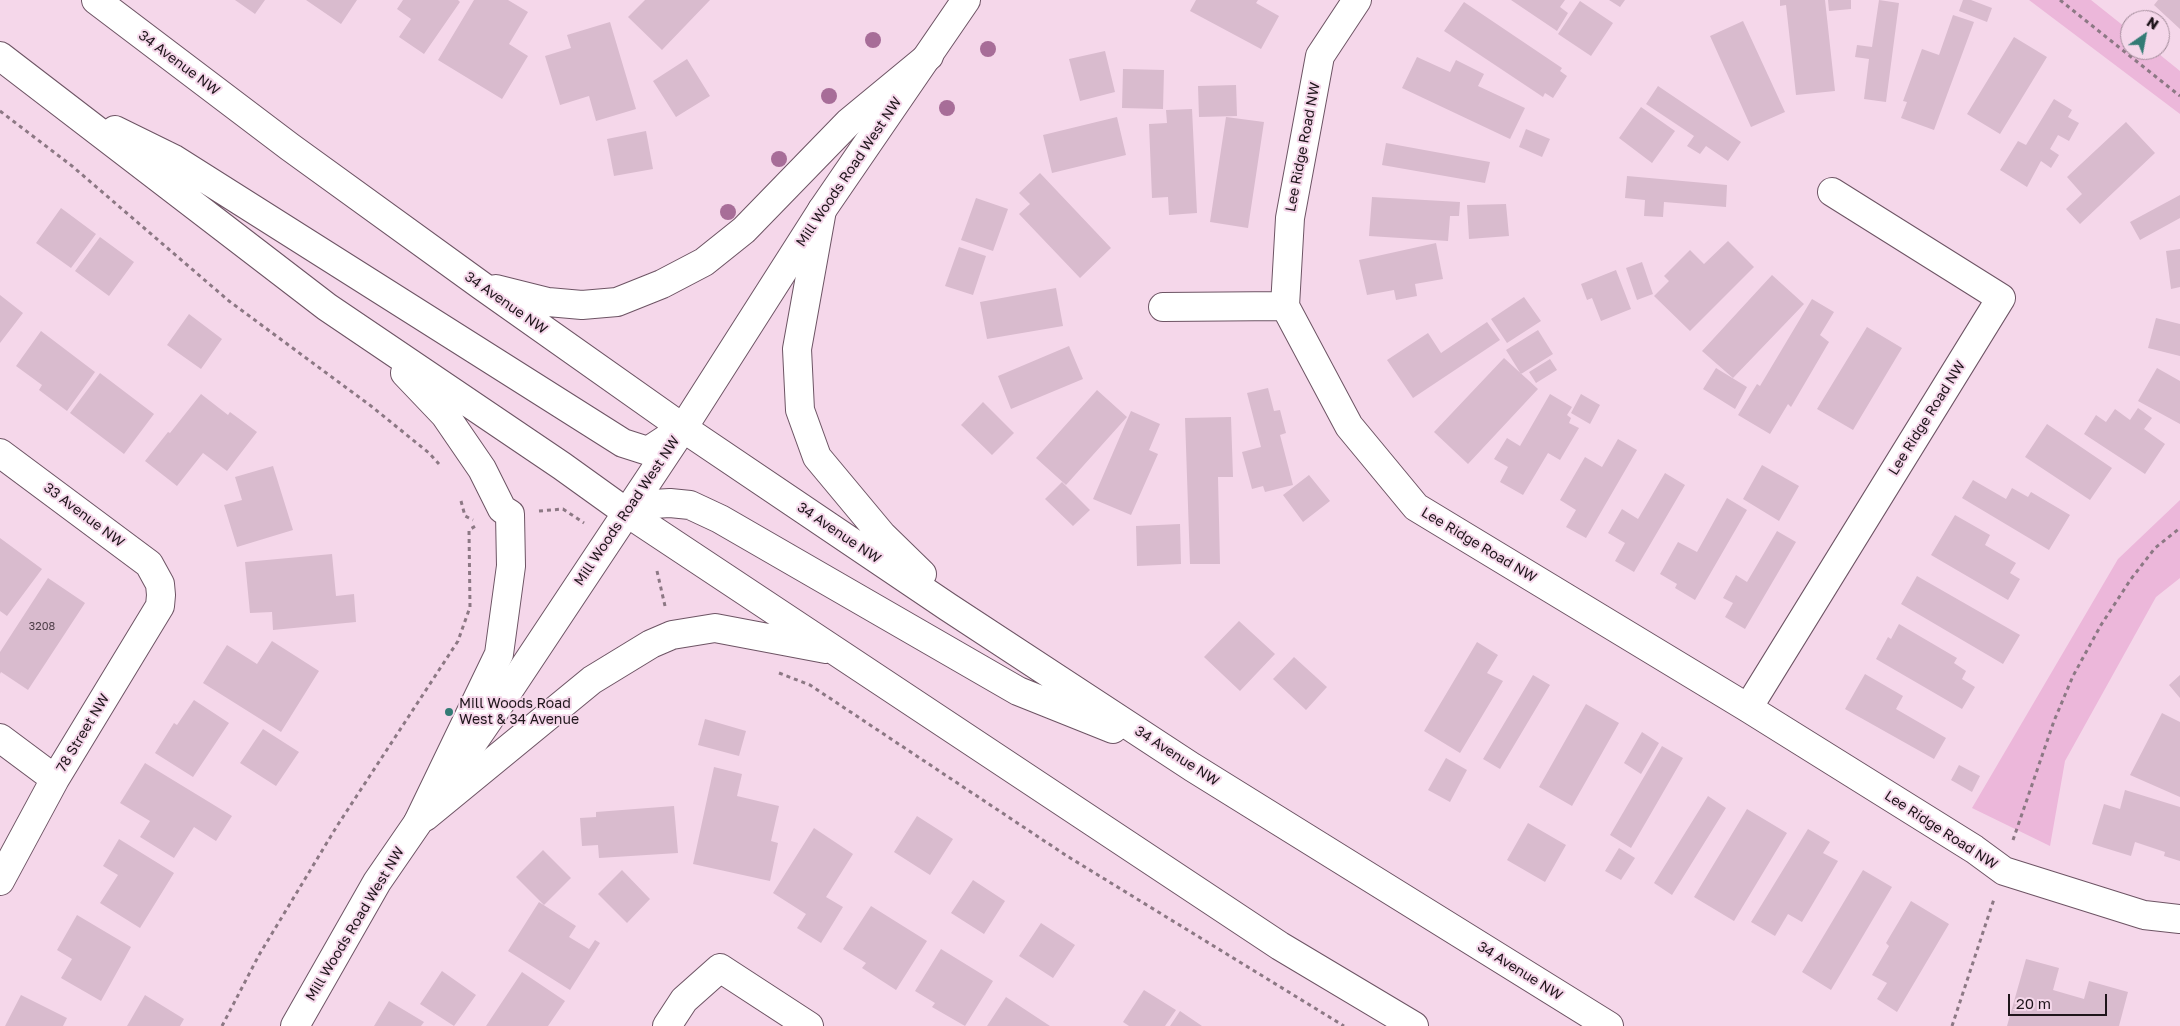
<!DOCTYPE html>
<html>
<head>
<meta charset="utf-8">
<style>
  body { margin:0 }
  #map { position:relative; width:2180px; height:1026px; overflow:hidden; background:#f5d7ea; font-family:"Golos Text",sans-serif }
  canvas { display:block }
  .north { position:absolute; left:2120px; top:10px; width:50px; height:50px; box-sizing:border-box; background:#f5d7ea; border:1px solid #9f8997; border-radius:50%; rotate:33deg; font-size:14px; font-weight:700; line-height:20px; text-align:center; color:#1f151b }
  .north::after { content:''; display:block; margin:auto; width:18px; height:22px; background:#337b75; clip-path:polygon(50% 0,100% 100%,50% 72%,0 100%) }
  .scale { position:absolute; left:2008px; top:994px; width:99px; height:22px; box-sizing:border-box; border:2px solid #1f151b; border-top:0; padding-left:6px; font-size:15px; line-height:18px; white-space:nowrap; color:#1f151b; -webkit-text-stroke:4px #f5d7ea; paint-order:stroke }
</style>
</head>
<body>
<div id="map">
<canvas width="2180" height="1026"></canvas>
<div class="north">N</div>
<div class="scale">20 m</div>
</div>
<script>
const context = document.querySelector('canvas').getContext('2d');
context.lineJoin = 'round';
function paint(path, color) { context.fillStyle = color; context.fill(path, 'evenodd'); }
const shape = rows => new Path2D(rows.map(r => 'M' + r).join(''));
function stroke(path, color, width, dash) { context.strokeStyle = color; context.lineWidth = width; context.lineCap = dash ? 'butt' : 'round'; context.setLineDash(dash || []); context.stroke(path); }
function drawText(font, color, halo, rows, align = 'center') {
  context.font = font + ' "Golos Text",sans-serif'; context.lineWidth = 4; context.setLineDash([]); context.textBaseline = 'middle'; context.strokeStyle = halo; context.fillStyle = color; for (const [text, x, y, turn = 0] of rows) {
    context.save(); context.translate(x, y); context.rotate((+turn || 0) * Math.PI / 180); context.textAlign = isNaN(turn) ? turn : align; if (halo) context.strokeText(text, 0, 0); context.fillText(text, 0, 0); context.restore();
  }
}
const green = shape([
  [2029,0,2091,0,2130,31,2130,50,2154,50,2180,71,2180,114],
  [2180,500,2180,578,2156,597,2065,761,2050,846,1972,808,2118,559]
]);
const building = shape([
  [235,0,265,0,255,14],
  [306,0,357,0,341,24],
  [403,0,458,0,460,2,424,54,399,37,411,19,397,9],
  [474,0,508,0,528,12,509,44,528,56,502,99,438,60],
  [645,0,710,0,662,50,628,17],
  [1196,0,1258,0,1256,3,1279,16,1261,49,1190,11],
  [1511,0,1565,0,1560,7,1568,13,1557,31],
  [1609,0,1625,0,1620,7],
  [1780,0,1825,0,1835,91,1796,95,1786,5,1780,6],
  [1828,0,1851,0,1851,9,1829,11],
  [1879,0,1899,3,1886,102,1864,99,1869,59,1855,57,1857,45,1872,47],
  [1963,0,1971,0,1992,8,1987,22,1959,11],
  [2158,0,2180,0,2180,29,2154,5],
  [1580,1,1613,23,1591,56,1558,34],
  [1464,2,1562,68,1560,71,1567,76,1553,98,1545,93,1543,97,1444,31],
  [1953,15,1974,22,1934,130,1901,118,1907,102,1903,101,1922,49,1939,55],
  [1743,21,1785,112,1751,127,1710,36],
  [610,22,636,109,596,121,589,96,560,105,545,56,571,48,567,35],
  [2014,37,2047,57,2000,134,1967,114],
  [1105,51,1115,92,1080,101,1069,59],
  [1417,57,1450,72,1456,60,1484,74,1478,86,1525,108,1510,139,1402,88],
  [687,59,710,96,676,117,653,81],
  [1123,69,1164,70,1163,109,1122,108],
  [1236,85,1237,116,1199,117,1198,86],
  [1658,86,1741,142,1728,161,1706,146,1700,154,1687,146,1694,136,1646,104],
  [2054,99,2072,110,2068,117,2079,123,2069,141,2058,135,2050,149,2059,155,2051,168,2041,161,2027,187,2000,170,2018,141,2026,145],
  [1641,107,1675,131,1652,163,1619,138],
  [1192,109,1197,213,1169,215,1168,197,1152,198,1149,124,1167,123,1166,110],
  [1117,117,1126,155,1052,173,1043,135],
  [1226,117,1264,122,1248,228,1210,222],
  [2126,122,2155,153,2080,224,2066,209,2082,194,2067,177],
  [1526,129,1550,139,1542,157,1519,147],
  [646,131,653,169,614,176,607,139],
  [1386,143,1490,162,1485,183,1382,165],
  [1040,173,1111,248,1080,278,1019,214,1030,204,1019,193],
  [1627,176,1727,185,1726,207,1664,202,1663,217,1644,216,1645,200,1625,198],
  [2180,195,2180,218,2140,240,2130,222],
  [1372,197,1460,202,1459,216,1450,216,1448,241,1369,236],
  [976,198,1008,209,993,251,961,240],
  [1506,204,1509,236,1469,239,1467,205],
  [61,208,96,234,71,268,36,243],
  [100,237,134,262,109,296,75,271],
  [1728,241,1754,267,1690,331,1654,296,1669,281,1664,276,1690,250,1704,264],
  [1436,243,1443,279,1415,284,1417,296,1396,300,1394,290,1367,295,1359,260],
  [959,247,986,256,973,295,945,286],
  [2180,249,2180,287,2171,289,2166,251],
  [1642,262,1653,294,1637,300,1626,268],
  [1616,270,1631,309,1601,321,1592,298,1587,300,1581,284],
  [1772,275,1804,304,1733,378,1702,351],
  [1056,288,1063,326,987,339,980,302],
  [0,295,23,313,0,343],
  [1524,297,1541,321,1507,343,1491,319],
  [1812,299,1834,312,1820,335,1829,342,1791,407,1788,404,1770,434,1738,415,1757,384,1760,386],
  [189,314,222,339,201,369,167,345],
  [2156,318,2180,324,2180,356,2148,348],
  [1487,322,1500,340,1413,398,1387,360,1428,333,1441,353],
  [1867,327,1902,348,1853,430,1817,409],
  [1538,330,1553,354,1521,374,1506,350],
  [41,331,95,372,67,411,39,390,42,385,16,366],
  [1069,346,1083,379,1011,409,998,376],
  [1504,358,1538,389,1468,464,1434,432],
  [1550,359,1557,370,1536,383,1529,372],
  [1716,368,1747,387,1735,409,1703,389],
  [2157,368,2180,381,2180,424,2138,401],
  [100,373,154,414,124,454,70,413],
  [1268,388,1274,411,1280,410,1286,433,1280,435,1293,485,1265,492,1263,486,1252,489,1242,452,1261,447,1247,393],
  [1097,390,1127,417,1066,485,1036,458],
  [201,394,228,415,230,412,257,432,227,471,203,453,177,486,145,461,168,432,170,433],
  [1550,394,1572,407,1567,415,1571,418,1569,423,1579,428,1560,460,1548,453,1523,495,1500,482,1508,467,1494,459,1507,438,1520,446],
  [1581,394,1600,405,1590,424,1571,413],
  [983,402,1014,433,992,455,961,425],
  [2138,408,2152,418,2144,429,2165,444,2145,474,2084,434,2096,415,2106,422,2115,409,2130,420],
  [1131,411,1160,424,1149,450,1158,454,1131,515,1093,499],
  [1231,417,1233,477,1218,477,1220,564,1190,564,1185,418],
  [2047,424,2112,468,2090,500,2025,457],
  [1618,439,1637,450,1586,538,1566,527,1576,510,1560,500,1585,457,1602,467],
  [1762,465,1799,486,1779,521,1743,499],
  [273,466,293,530,237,547,224,505,242,500,235,477],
  [1665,473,1685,485,1634,572,1615,561,1625,543,1608,533,1622,509,1638,519],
  [1309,475,1330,501,1303,522,1283,495],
  [1973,480,2006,499,2012,488,2028,497,2031,492,2070,515,2049,550,1962,498],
  [1062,482,1090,510,1073,526,1045,499],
  [1727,498,1747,510,1695,600,1675,588,1677,584,1660,574,1678,542,1697,552],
  [1955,515,1990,535,1985,545,2016,563,2010,573,2020,579,2008,600,1931,555],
  [1180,524,1181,564,1137,566,1136,526],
  [1777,531,1796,542,1745,629,1725,617,1733,603,1723,598,1736,575,1747,582],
  [0,538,42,569,7,616,0,611],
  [332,554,336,596,354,594,356,622,273,630,272,612,250,613,245,562],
  [1917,576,2020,635,2003,664,1901,604],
  [48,578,85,603,28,690,1,672,0,674,0,652],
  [1239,621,1275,654,1240,691,1204,657],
  [1899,624,1957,658,1954,663,1966,671,1962,679,1975,687,1962,709,1876,659,1888,637,1891,639],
  [272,641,319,671,281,732,203,683,227,645,257,664],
  [1477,642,1498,655,1487,673,1503,681,1460,753,1424,731],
  [1294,657,1327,687,1306,710,1273,679],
  [1865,674,1903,696,1896,709,1946,738,1934,759,1845,709],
  [1533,675,1550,685,1500,769,1483,759],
  [2180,675,2180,698,2169,685],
  [194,700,229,723,193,777,155,753,174,723,177,725],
  [1586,704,1619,723,1572,806,1539,787],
  [2162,713,2180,722,2180,797,2130,775],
  [705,719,746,731,739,756,698,745],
  [263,729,299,752,276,786,240,763],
  [1642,732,1659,743,1641,774,1624,763],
  [1662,746,1683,758,1631,848,1610,835],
  [1446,758,1467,770,1450,802,1428,790],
  [145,763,232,816,216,841,194,827,174,858,140,837,150,821,120,803],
  [1959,765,1980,776,1972,792,1951,780],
  [714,767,742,774,737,796,779,806,771,841,778,843,770,881,693,864],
  [2125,790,2180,807,2180,861,2164,856,2165,852,2135,842,2131,856,2092,844,2104,804,2120,809],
  [1708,796,1726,808,1672,895,1654,883],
  [674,806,678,853,599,858,598,845,582,846,580,818,596,817,596,812],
  [1747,809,1787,833,1734,921,1694,897],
  [917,816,953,839,930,875,894,852],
  [1528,823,1566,845,1545,882,1507,860],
  [814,828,853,854,826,897,843,907,821,943,797,928,806,914,773,893],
  [1808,829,1830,842,1823,853,1838,861,1802,922,1788,914,1775,936,1751,922],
  [119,839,174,873,140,928,100,903,118,875,103,866],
  [1619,848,1635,858,1621,880,1605,871],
  [543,850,571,878,544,905,516,877],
  [622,870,650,899,627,923,598,894],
  [1863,870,1892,887,1831,990,1802,972],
  [973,880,1005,901,984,934,951,913],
  [1911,901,1949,924,1897,1012,1877,999,1887,983,1872,975,1889,946,1886,943],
  [539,902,576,926,569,937,589,949,595,940,600,943,570,990,508,951],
  [871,906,927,941,896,990,862,968,866,963,843,949],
  [77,915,131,947,101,1001,61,978,72,959,57,950],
  [1041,923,1075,945,1053,978,1019,956],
  [941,949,993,981,965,1026,932,1007,935,1003,915,991],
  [2026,959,2059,968,2053,990,2084,999,2089,981,2128,992,2119,1026,2007,1026],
  [442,971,476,995,454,1026,420,1004],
  [522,972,565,1001,548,1026,486,1026],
  [1144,990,1176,1010,1165,1026,1129,1026,1123,1022],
  [21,995,67,1018,63,1026,5,1026],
  [145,995,184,1019,180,1026,127,1026],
  [1006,997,1050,1026,987,1026],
  [389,1001,424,1022,421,1026,374,1026],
  [1180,1011,1202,1026,1170,1026]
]);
const path = shape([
  [2060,0,2180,96],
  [0,111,72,166,229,301,371,406,429,453,439,464],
  [461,501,465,516,473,520],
  [539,511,563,509,584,523],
  [657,571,665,606],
  [779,673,810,685,1067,856,1344,1026],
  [2013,840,2054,721,2073,676,2101,625,2131,579,2155,548,2180,528],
  [222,1026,259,955,337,826,458,641,470,607,469,530,477,525],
  [1952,1026,1994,899]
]);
const minor = shape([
  [1357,0,1320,56,1290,218,1285,306,1349,426,1416,507,1748,708,1974,849,2004,871,2144,915,2180,919],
  [1163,307,1285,306],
  [0,453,149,564,160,584,161,595,160,606,55,779,0,881],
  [1748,708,2001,298,1832,192],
  [0,738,55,779],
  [295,1026,377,882,505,696,683,428,822,210,966,0],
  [667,1026,684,1000,720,968,809,1026]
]);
const major = shape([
  [96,0,290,147,482,286,683,428,948,607,1192,767,1609,1026],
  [0,56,327,307,562,466,626,512,1280,946,1414,1026],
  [115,130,174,159,623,443,648,451,683,428],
  [822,210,797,349,800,410,817,457,882,535,922,574],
  [496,289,548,302,582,305,617,302,662,284,704,262,744,230,849,122,929,56],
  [405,373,445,415,482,469,502,509,510,514,511,566,499,654,418,822],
  [626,512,653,504,670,503,690,505,720,519,1018,691,1113,729],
  [425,817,592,680,651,644,672,635,715,628,826,649]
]);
const trees = [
  [873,40],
  [988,49],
  [829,96],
  [947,108],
  [779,159],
  [728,212]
];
const markers = [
  [449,712,5,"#337b75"]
];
const numberNames = [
  ["3208",42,627]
];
const streetNames = [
  ["34 Avenue NW",179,63,37],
  ["Lee Ridge Road NW",1303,147,-79],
  ["Mill Woods Road West NW",849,172,-56],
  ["34 Avenue NW",506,303,35],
  ["Lee Ridge Road NW",1927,418,-58],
  ["Mill Woods Road West NW",627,511,-56],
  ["33 Avenue NW",84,515,37],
  ["34 Avenue NW",839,533,34],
  ["Lee Ridge Road NW",1479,545,31],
  ["78 Street NW",83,733,-59],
  ["34 Avenue NW",1177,756,33],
  ["Lee Ridge Road NW",1941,830,33],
  ["Mill Woods Road West NW",355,924,-59],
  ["34 Avenue NW",1520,971,32]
];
const poiNames = [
  ["Mill Woods Road",459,704],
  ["West & 34 Avenue",459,720]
];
paint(green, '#ecb7da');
paint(building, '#d9bbce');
stroke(minor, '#6d5464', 30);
stroke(major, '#6d5464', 30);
stroke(path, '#8c7884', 3, [4, 4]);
stroke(minor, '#fff', 28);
stroke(major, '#fff', 28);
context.fillStyle = '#a76d98';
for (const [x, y] of trees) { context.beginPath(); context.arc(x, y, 8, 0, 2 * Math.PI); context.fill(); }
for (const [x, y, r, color] of markers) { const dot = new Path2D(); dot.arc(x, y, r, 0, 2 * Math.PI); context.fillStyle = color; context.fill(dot); stroke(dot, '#f5d7ea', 2); }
drawText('11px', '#4e3e48', null, numberNames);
drawText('14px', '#1f151b', '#f5d7ea', streetNames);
drawText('14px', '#1f151b', '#f5d7ea', poiNames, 'left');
</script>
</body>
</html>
